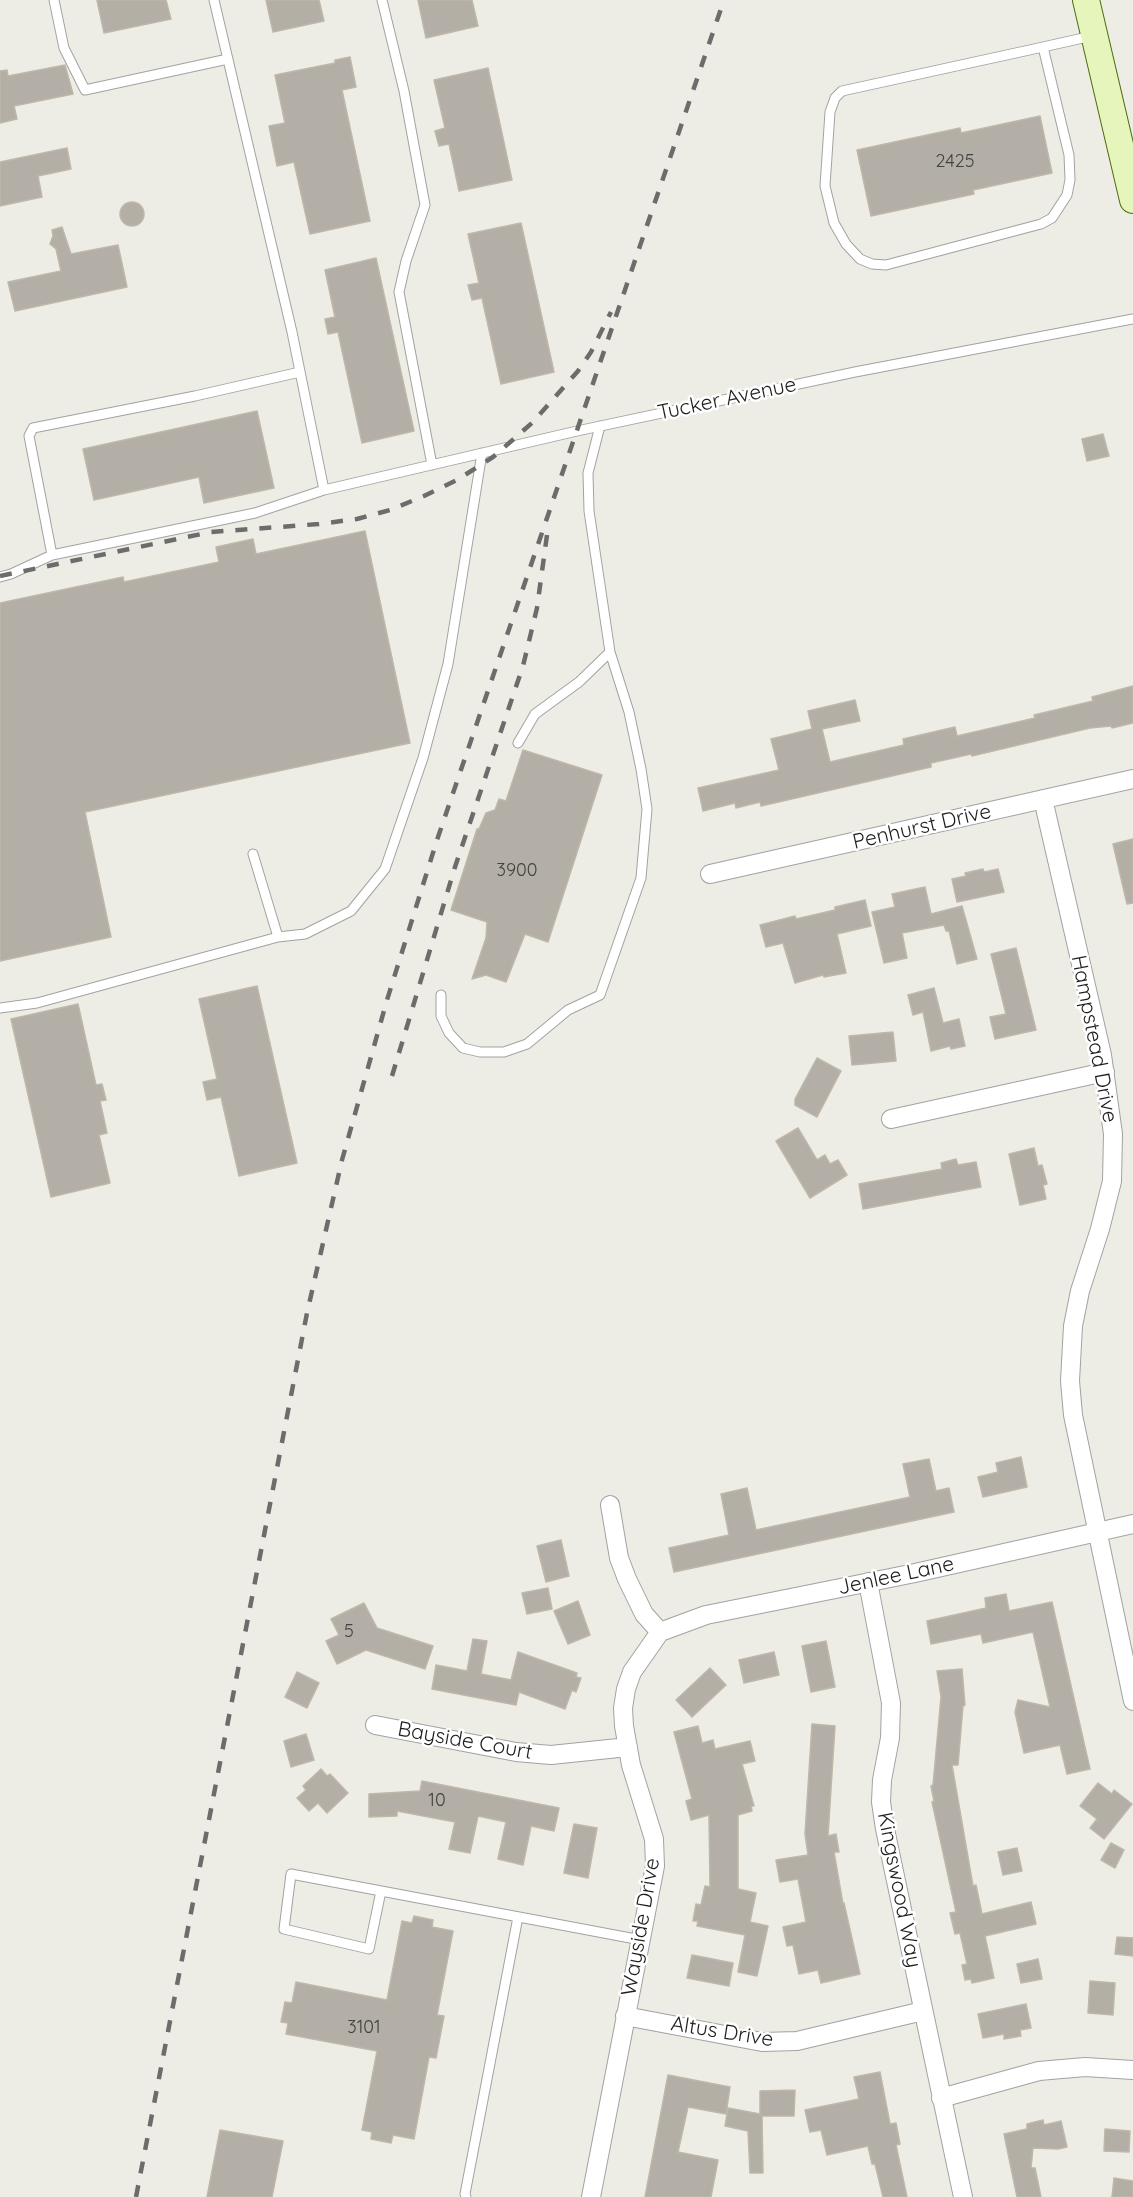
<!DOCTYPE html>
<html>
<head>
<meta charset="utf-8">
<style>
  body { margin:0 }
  canvas { display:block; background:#eeede5 }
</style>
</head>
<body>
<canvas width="1133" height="2197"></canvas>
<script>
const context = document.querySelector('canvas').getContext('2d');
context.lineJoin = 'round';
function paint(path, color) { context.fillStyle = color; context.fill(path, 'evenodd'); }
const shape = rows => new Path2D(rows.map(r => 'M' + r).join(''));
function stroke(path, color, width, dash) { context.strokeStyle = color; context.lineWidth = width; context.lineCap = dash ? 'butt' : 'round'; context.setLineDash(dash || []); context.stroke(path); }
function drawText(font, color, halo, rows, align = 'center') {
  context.font = font + ' Quicksand,sans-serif'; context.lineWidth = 5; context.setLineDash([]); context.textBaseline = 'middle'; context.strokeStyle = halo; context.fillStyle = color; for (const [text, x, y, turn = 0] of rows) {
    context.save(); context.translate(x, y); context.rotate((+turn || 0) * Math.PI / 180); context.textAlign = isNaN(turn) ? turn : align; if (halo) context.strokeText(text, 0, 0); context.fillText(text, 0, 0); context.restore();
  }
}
const building = shape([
  [97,0,166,0,171,19,104,33,97,0],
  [266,0,319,0,324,21,273,32,266,0],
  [418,0,472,0,478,26,426,38,418,0],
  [350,57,356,87,342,90,370,221,310,234,294,162,277,166,269,126,285,123,275,75,335,63,335,60,350,57],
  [65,65,73,94,14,106,17,119,0,123,0,71,7,70,8,76,65,65],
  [488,68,512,180,459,191,449,144,439,146,435,131,445,128,434,80,488,68],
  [1040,116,1052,173,973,190,974,194,871,216,857,150,960,128,961,133,1040,116],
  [67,148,71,169,38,176,42,197,0,206,0,162,67,148],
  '120 214a12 12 0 1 1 24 0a12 12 0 1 1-24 0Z',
  [521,223,554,372,501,384,482,298,472,300,468,285,479,283,468,234,521,223],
  [62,227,71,254,118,245,127,287,15,311,8,282,61,271,56,249,50,244,53,236,52,230,62,227],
  [376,258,414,431,362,443,338,332,328,334,325,319,335,317,325,270,376,258],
  [257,411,274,488,204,503,199,477,94,500,83,449,257,411],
  [1103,434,1109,456,1087,461,1082,439,1103,434],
  [365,531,410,743,85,812,111,937,0,961,0,603,123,577,124,582,219,562,216,547,253,539,256,554,365,531],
  [1133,686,1133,723,1112,728,1111,726,1090,728,972,756,971,754,931,763,931,767,761,806,760,802,736,808,735,803,703,811,698,788,779,770,771,739,812,729,808,711,855,700,860,721,822,729,830,762,904,745,903,739,955,727,957,736,1035,718,1034,715,1093,701,1092,697,1133,686],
  [523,750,602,775,548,942,525,934,506,982,486,975,472,979,486,938,487,922,451,910,477,829,479,829,486,813,495,810,499,799,506,801,523,750],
  [1133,839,1133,903,1127,904,1113,844,1133,839],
  [983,869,984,872,998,869,1004,892,957,902,952,879,966,876,965,873,983,869],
  [925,887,931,914,962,906,977,959,957,964,949,931,946,931,944,925,902,933,907,958,884,963,872,912,895,907,892,894,925,887],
  [865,900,871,926,837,934,846,973,824,977,823,975,795,983,783,943,766,947,760,925,795,916,796,919,835,910,835,907,865,900],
  [1016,948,1036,1030,995,1039,990,1017,1006,1014,991,954,1016,948],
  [257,986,297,1163,239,1176,221,1097,207,1100,203,1082,217,1079,199,999,257,986],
  [934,988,943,1023,959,1019,965,1046,951,1049,950,1046,931,1051,923,1012,913,1015,908,995,934,988],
  [78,1004,96,1085,102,1084,106,1100,100,1101,107,1133,99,1135,110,1183,51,1197,11,1019,78,1004],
  [893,1032,896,1061,852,1065,849,1036,893,1032],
  [817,1058,841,1071,817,1117,795,1105,795,1099,817,1058],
  [798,1128,817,1160,825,1155,830,1164,838,1160,847,1175,810,1198,776,1141,798,1128],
  [1034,1148,1038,1166,1042,1165,1047,1184,1043,1185,1046,1199,1020,1205,1009,1154,1034,1148],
  [956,1159,958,1165,976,1162,981,1187,863,1209,859,1184,942,1169,941,1163,956,1159],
  [1021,1457,1027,1487,983,1497,978,1477,998,1472,996,1463,1021,1457],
  [929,1459,936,1491,949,1488,954,1512,674,1572,669,1548,729,1535,721,1494,747,1488,756,1530,910,1497,903,1464,929,1459],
  [561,1540,569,1576,546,1582,537,1546,561,1540],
  [548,1588,552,1609,527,1614,522,1593,548,1588],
  [1006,1594,1009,1611,1052,1602,1090,1769,1067,1774,1060,1745,1024,1753,1015,1712,1018,1700,1050,1707,1033,1632,983,1643,981,1634,931,1644,927,1621,986,1608,985,1598,1006,1594],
  [578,1601,590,1635,568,1644,554,1611,578,1601],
  [364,1603,377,1628,433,1646,425,1669,366,1650,337,1664,326,1641,339,1635,331,1619,364,1603],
  [473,1639,487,1641,481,1674,511,1680,518,1652,577,1673,576,1677,581,1678,576,1692,572,1690,565,1709,519,1692,516,1705,432,1689,436,1665,467,1671,473,1639],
  [826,1641,835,1687,811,1692,802,1646,826,1641],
  [774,1652,779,1675,744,1683,739,1660,774,1652],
  [710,1668,726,1685,692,1717,676,1700,710,1668],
  [962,1669,965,1705,963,1706,958,1765,952,1765,973,1886,976,1885,982,1914,1031,1902,1036,1924,985,1936,994,1978,972,1983,971,1979,965,1980,962,1965,967,1964,960,1933,955,1934,950,1913,956,1912,932,1802,934,1801,931,1786,933,1785,941,1697,937,1671,962,1669],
  [297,1672,319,1683,307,1708,285,1697,297,1672],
  [812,1724,835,1726,828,1836,836,1834,839,1852,834,1852,843,1904,844,1903,860,1974,821,1983,818,1970,799,1974,793,1945,787,1946,783,1927,806,1922,798,1879,780,1882,776,1860,808,1855,805,1834,812,1724],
  [698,1726,702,1743,713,1740,715,1749,750,1741,755,1761,742,1764,754,1806,751,1806,752,1811,738,1815,738,1889,756,1893,750,1922,768,1926,757,1976,738,1972,745,1935,697,1926,698,1921,693,1921,696,1904,701,1905,705,1886,710,1887,709,1815,691,1820,686,1801,692,1799,674,1732,698,1726],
  [306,1734,314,1760,291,1767,284,1741,306,1734],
  [321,1769,327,1776,330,1774,348,1793,327,1813,318,1803,309,1811,297,1798,306,1790,303,1786,321,1769],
  [422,1781,559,1808,554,1831,531,1826,523,1865,498,1859,506,1822,478,1816,470,1853,449,1849,455,1822,397,1811,397,1816,369,1817,369,1794,420,1791,422,1781],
  [1098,1783,1112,1794,1114,1790,1132,1804,1104,1839,1090,1828,1097,1819,1080,1806,1098,1783],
  [574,1824,597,1828,588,1878,564,1873,574,1824],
  [1111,1843,1124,1850,1115,1868,1101,1860,1111,1843],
  [1017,1848,1022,1871,1003,1875,998,1852,1017,1848],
  [414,1916,433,1920,432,1927,453,1931,437,2015,444,2016,436,2058,429,2057,414,2139,393,2135,391,2143,371,2139,372,2132,362,2130,377,2051,286,2034,288,2023,281,2022,285,2002,292,2003,296,1982,387,2000,402,1921,412,1923,414,1916],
  [1117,1937,1133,1938,1133,1956,1115,1954,1117,1937],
  [692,1955,733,1963,729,1986,687,1978,692,1955],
  [1038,1959,1042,1979,1021,1983,1017,1964,1038,1959],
  [1090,1981,1115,1983,1113,2015,1088,2013,1090,1981],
  [1026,2004,1031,2028,1020,2030,1021,2036,1004,2039,1004,2034,983,2038,978,2014,1026,2004],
  [880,2072,890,2124,896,2123,900,2144,896,2145,907,2197,883,2197,875,2164,872,2164,868,2146,827,2155,821,2130,810,2132,805,2110,859,2099,854,2077,880,2072],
  [668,2075,730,2087,726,2114,688,2107,678,2152,718,2160,711,2197,645,2197,668,2075],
  [795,2090,794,2116,762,2116,763,2173,750,2173,748,2131,725,2126,728,2108,760,2114,760,2091,795,2090],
  [1043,2120,1044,2125,1061,2121,1067,2147,1058,2149,1033,2148,1031,2168,1035,2168,1041,2197,1017,2197,1004,2134,1027,2129,1027,2124,1043,2120],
  [1105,2129,1130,2131,1129,2152,1104,2151,1105,2129],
  [220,2130,283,2141,272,2197,207,2197,220,2130],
  [1114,2178,1133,2181,1133,2197,1112,2197,1114,2178]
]);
const lane = shape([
  [54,0,64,48,85,90,228,59],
  [214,0,292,332,324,490],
  [382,0,404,91,425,205,406,261,399,292,432,465],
  [1043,47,1069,155,1070,180,1067,195,1052,218,1041,224,886,265,872,264,860,259,846,244,834,223,825,186,830,112,835,98,842,91,1043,47,1092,36],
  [300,372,195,396,33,428,29,436,52,555,255,513,324,490,577,431,855,372,1133,319],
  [0,577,11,574,52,555],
  [518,743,535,714,579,682,610,652],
  [253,854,278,937],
  [441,995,441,1016,449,1033,463,1048,480,1052,504,1052,527,1044,568,1010,600,995,641,878,647,809,641,769,629,712,610,652,589,511,588,473,600,426],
  [0,1008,37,1003,278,937,305,934,351,911,385,869,423,758,448,664,482,453],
  [381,1891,369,1949,284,1929,291,1874,641,1940],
  [466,2197,465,2194,518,1917]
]);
const street = shape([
  [1043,799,1102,1055,1113,1134,1112,1181,1100,1229,1080,1291,1073,1326,1070,1381,1073,1415,1133,1701],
  [710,874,1133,779],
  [891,1119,1105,1072],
  [610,1505,619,1558,627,1579,644,1614,660,1632],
  [868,1582,891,1703,890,1738,882,1780,881,1802,885,1829,963,2197],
  [375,1725,516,1752,551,1755,628,1747],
  [625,2016,762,2042,797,2041,923,2011],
  [941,2098,1039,2071,1085,2067,1133,2070],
  [591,2197,655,1866,654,1839,631,1765,624,1726,623,1708,626,1689,632,1672,660,1632,706,1615,915,1573,1133,1524]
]);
const secondary = shape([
  [1086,0,1133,200]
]);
const rail = shape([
  [0,576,211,532,319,524,357,519,390,510,424,496,457,480,493,457,532,423,578,371,591,352,611,312],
  [392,1076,455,867,523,666,537,608,547,535],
  [136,2197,307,1313,342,1160,387,1000,437,840,724,0]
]);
const numberNames = [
  ["2425",955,162],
  ["3900",517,871],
  ["5",349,1632],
  ["10",437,1801],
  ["3101",364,2028]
];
const streetNames = [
  ["Tucker Avenue",727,399,-12],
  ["Penhurst Drive",922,827,-13],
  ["Hampstead Drive",1094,1039,79],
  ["Jenlee Lane",896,1576,-12],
  ["Bayside Court",465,1741,10],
  ["Kingswood Way",899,1890,79],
  ["Wayside Drive",641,1927,-80],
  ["Altus Drive",722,2032,9]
];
paint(building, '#b3afa7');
stroke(building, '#bfb7a8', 1.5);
stroke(lane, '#a2a2a2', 11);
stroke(street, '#a2a2a2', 20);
stroke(secondary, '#4e6d0d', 28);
stroke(lane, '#fff', 9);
stroke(street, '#fff', 18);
stroke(secondary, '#e6f5bc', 26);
stroke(rail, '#6c6c6c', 4.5, [12, 12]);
drawText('18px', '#434240', null, numberNames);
drawText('21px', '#1e1e1e', '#fff', streetNames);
</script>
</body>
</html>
